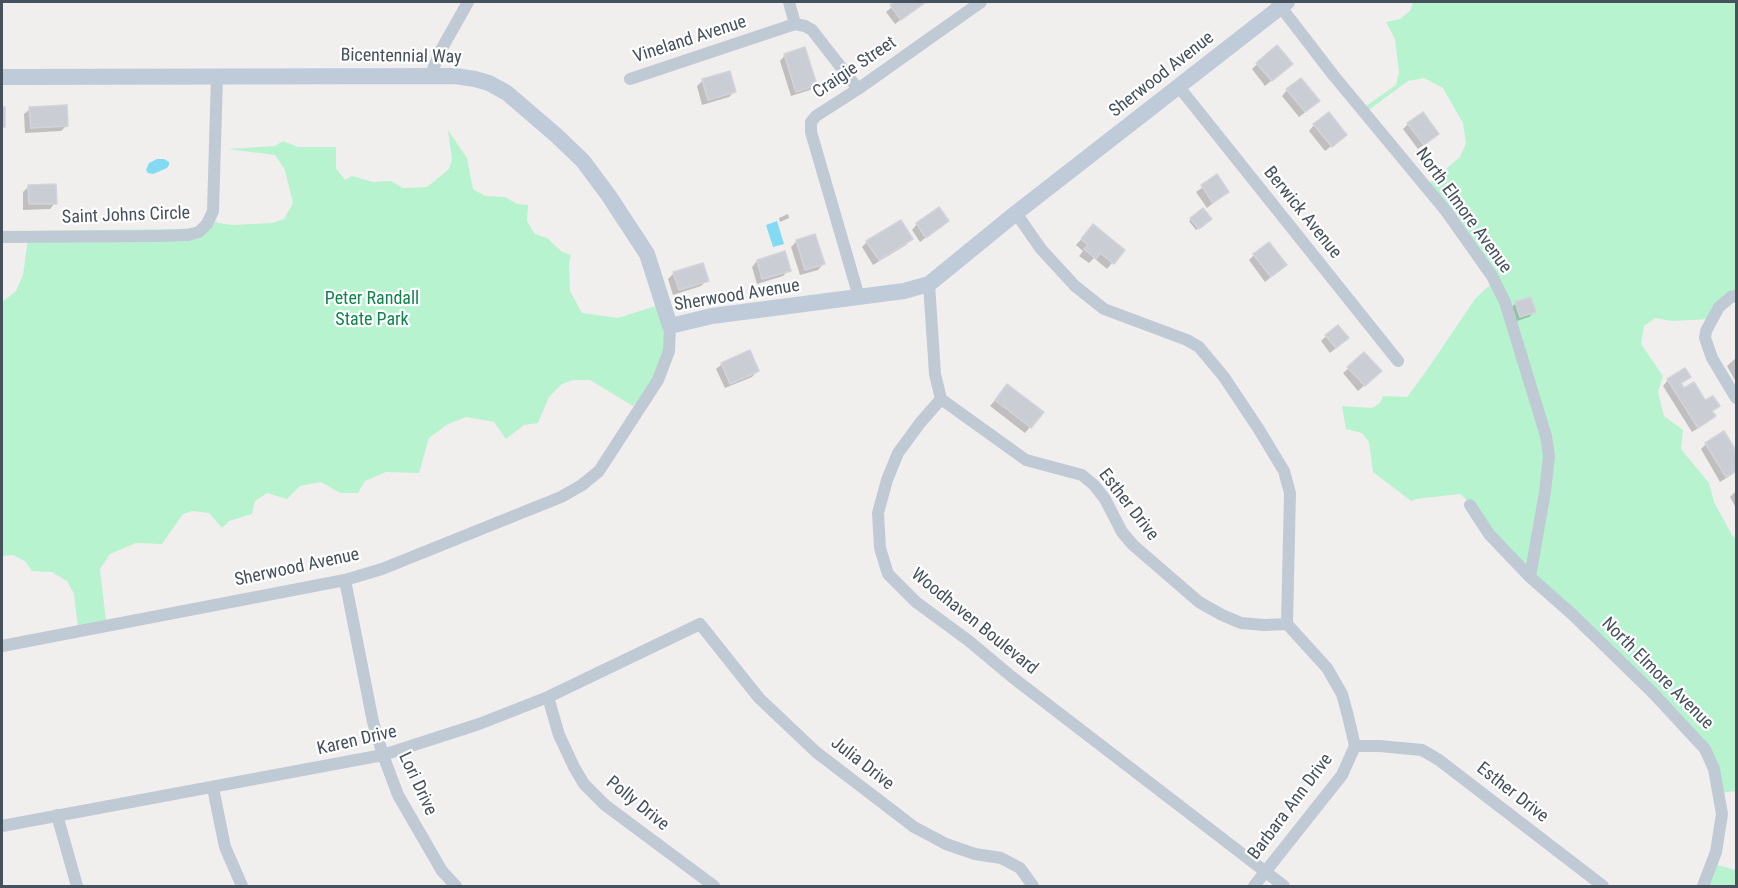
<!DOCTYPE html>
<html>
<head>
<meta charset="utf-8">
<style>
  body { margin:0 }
  #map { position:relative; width:1738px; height:888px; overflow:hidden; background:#f1eeee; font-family:"Roboto Condensed",sans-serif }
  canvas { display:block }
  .frame { position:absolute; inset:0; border:3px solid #45515d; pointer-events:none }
</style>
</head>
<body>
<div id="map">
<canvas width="1738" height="888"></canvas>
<div class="frame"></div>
</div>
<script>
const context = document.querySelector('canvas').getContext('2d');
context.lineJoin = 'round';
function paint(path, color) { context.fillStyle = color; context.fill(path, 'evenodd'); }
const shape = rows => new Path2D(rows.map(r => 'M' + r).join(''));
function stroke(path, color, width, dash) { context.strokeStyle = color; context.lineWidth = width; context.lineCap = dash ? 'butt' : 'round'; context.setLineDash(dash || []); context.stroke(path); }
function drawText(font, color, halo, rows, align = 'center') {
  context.font = font + ' "Roboto Condensed",sans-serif'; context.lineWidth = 4.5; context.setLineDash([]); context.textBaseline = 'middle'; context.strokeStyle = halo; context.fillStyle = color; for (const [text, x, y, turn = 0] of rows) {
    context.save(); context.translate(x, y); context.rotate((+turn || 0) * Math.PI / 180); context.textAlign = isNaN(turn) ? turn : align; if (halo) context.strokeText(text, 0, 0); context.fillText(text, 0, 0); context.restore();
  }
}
const green = shape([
  [1413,2,1736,2,1736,298,1710,319,1672,321,1655,318,1644,326,1641,344,1663,376,1658,392,1664,416,1683,430,1681,449,1709,483,1714,502,1732,535,1736,539,1736,791,1719,793,1699,745,1512,555,1475,507,1460,494,1416,499,1411,501,1373,472,1369,442,1362,433,1346,429,1342,406,1372,408,1380,403,1383,396,1407,397,1427,370,1475,299,1494,281,1427,185,1460,157,1466,143,1463,123,1443,88,1424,78,1408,81,1366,112,1363,108,1396,85,1399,72,1395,39,1386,22,1400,19,1410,11],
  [448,130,467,158,473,189,485,196,505,197,517,204,528,205,527,221,535,234,547,238,562,252,571,255,569,264,570,291,582,313,618,318,662,304,668,346,650,383,640,398,633,406,590,380,573,380,562,384,549,397,538,423,524,425,506,439,494,422,466,417,448,424,429,438,419,473,386,472,365,481,358,493,340,493,321,482,300,486,287,499,267,493,255,501,252,514,229,521,222,528,209,513,192,511,183,514,162,544,136,543,110,554,100,569,106,621,78,628,74,594,67,581,52,572,32,571,26,562,13,555,2,556,2,302,16,291,23,275,29,231,179,229,199,227,211,219,219,223,232,225,272,223,284,219,293,203,285,170,275,155,228,149,275,146,283,141,298,147,336,147,336,168,345,180,352,176,373,182,391,181,403,188,427,187,449,169,452,159],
  [1714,864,1736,870,1736,886,1702,886]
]);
const water = shape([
  [157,159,164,159,169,162,169,165,167,168,153,174,148,173,146,170,149,163],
  [777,221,784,244,773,247,766,225]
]);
const shadow = shape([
  [898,2,924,2,895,24,886,12],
  [785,55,815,85,810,90,791,96,780,61],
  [1257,64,1285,69,1265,86,1252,69],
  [729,73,735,91,729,97,702,105,697,86,702,81],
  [1287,90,1312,107,1299,117,1282,96],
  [30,109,67,125,61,131,25,133,24,114],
  [1408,124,1432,139,1418,149,1403,129],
  [1314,125,1339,140,1325,151,1309,131],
  [1217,177,1227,192,1207,208,1196,192],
  [29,186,55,203,50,209,23,210,23,192],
  [788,214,789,218,780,222,779,218],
  [1191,219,1207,222,1196,230,1189,221],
  [947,221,920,242,912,230,917,224],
  [1088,232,1123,250,1107,269,1094,258,1089,263,1079,256,1083,251,1076,245],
  [911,239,906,245,873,265,862,247,867,242],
  [797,241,823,264,818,270,800,275,791,247],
  [1254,255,1279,270,1265,282,1249,260],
  [757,261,789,270,783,276,757,284,752,267],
  [674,273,707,280,701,286,673,295,668,279],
  [1530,299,1534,312,1529,317,1514,322,1510,309,1515,304],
  [1326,336,1341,344,1330,353,1321,341],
  [1736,358,1736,382,1727,366],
  [722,364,757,371,752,377,725,388,716,369],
  [1349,368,1374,377,1358,391,1343,373],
  [1689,377,1680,384,1684,391,1705,402,1718,406,1712,412,1714,416,1708,422,1692,432,1663,386,1668,380],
  [1002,392,1030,427,1025,433,990,406],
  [1724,433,1736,454,1736,472,1720,482,1701,449,1706,444],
  [1736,491,1736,508,1730,497]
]);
const building = shape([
  [895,2,926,2,901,20,890,5,895,2],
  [1277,45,1293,64,1272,81,1256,63,1277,45],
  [805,47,817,85,796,92,784,54,805,47],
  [730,71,736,92,708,100,702,79,730,71],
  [1301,78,1320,101,1305,112,1286,89,1301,78],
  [67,105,68,126,31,128,29,107,67,105],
  [2,107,5,107,5,127,2,127,2,107],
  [1329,112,1347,135,1332,147,1313,124,1329,112],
  [1423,112,1439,134,1424,145,1407,123,1423,112],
  [1217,174,1229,192,1213,203,1201,185,1217,174],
  [56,184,57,204,29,204,28,185,56,184],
  [939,207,949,221,926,238,916,223,939,207],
  [1203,208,1212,219,1199,229,1190,218,1203,208],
  [901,220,913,239,879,260,866,241,901,220],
  [1093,224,1125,250,1114,264,1100,253,1096,259,1084,249,1088,245,1081,239,1093,224],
  [815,234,825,264,805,270,796,240,815,234],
  [1269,242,1287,265,1271,277,1253,254,1269,242],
  [785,251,791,271,762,279,757,260,785,251],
  [703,263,709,281,679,290,673,272,703,263],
  [1531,297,1536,312,1520,317,1515,302,1531,297],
  [1338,325,1349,338,1336,348,1325,335,1338,325],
  [750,350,759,371,730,384,721,363,750,350],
  [1364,352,1382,371,1365,386,1347,367,1364,352],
  [1685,368,1691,377,1681,383,1684,388,1694,382,1705,400,1713,396,1720,406,1712,411,1716,416,1698,428,1667,379,1685,368],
  [1007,384,1044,412,1031,428,995,400,1007,384],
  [1724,431,1736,451,1736,471,1726,477,1705,443,1724,431]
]);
const street = shape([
  [789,2,795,24],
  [1277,2,1334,76,1446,211,1492,276,1505,302,1546,436,1549,456,1545,492,1530,577],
  [430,76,441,50,468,2],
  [630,79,795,24,805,26,812,30,858,89],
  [1179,87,1398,361],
  [1016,213,1041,249,1075,286,1104,309,1187,340,1199,347,1224,377,1258,428,1284,471,1290,493,1287,624,1327,668,1342,694,1348,716,1355,746,1342,775,1254,886],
  [2,237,159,236,188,235,199,232,207,224,213,211,217,76],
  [929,284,935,374,941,399],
  [1736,296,1731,297,1719,307,1706,331,1705,338,1712,358,1736,398],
  [859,297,811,132,811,122,816,116,858,89,981,2],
  [941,399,920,423,898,453,887,480,878,513,880,548,888,574,916,602,969,641,1012,677,1284,886],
  [941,399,1026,460,1082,475,1094,485,1105,499,1122,532,1133,545,1199,602,1222,615,1241,623,1264,625,1287,624],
  [1470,505,1489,534,1530,577,1573,615,1653,693,1705,749,1714,769,1722,814,1716,852,1703,886],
  [345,580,373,722,383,755,398,795,442,871,456,886],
  [2,646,345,580,382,569,561,497,582,485,599,471,658,380,669,351,670,326],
  [548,697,559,735,574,767,584,784,605,805,714,886],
  [1355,746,1379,746,1422,750,1439,760,1603,886],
  [213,788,225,847,242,886],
  [57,815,77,886],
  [2,826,383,755,479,724,548,697,700,624,759,698,816,752,914,827,946,844,975,854,1001,858,1020,868,1033,886]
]);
const secondary = shape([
  [2,77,455,76,475,79,489,83,507,93,557,136,583,161,609,196,647,254,670,326,712,316,904,291,929,284,1016,213,1287,2]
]);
const streetNames = [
  ["Vineland Avenue",690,40,-18],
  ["Bicentennial Way",401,57,1],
  ["Craigie Street",855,68,-34],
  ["Sherwood Avenue",1162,75,-38],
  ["North Elmore Avenue",1463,211,54],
  ["Berwick Avenue",1302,213,51],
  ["Saint Johns Circle",126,216,-2],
  ["Sherwood Avenue",737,296,-9],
  ["Esther Drive",1128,505,52],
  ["Sherwood Avenue",297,568,-12],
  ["Woodhaven Boulevard",974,622,39],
  ["North Elmore Avenue",1657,674,45],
  ["Karen Drive",357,741,-13],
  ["Julia Drive",862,764,38],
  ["Lori Drive",417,784,65],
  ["Esther Drive",1512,793,38],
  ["Polly Drive",637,804,39],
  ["Barbara Ann Drive",1291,807,-53]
];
const parkNames = [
  ["Peter Randall",372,299],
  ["State Park",372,320]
];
paint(green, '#b8f3d0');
paint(water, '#82daf3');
paint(shadow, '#0003');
paint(building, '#cacdd3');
stroke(building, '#d2d4da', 1.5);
stroke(street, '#c0cad5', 12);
stroke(secondary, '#bfcbd9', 16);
drawText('18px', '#45515d', '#fff', streetNames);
drawText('18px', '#0f854c', '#fff', parkNames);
</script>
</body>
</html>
